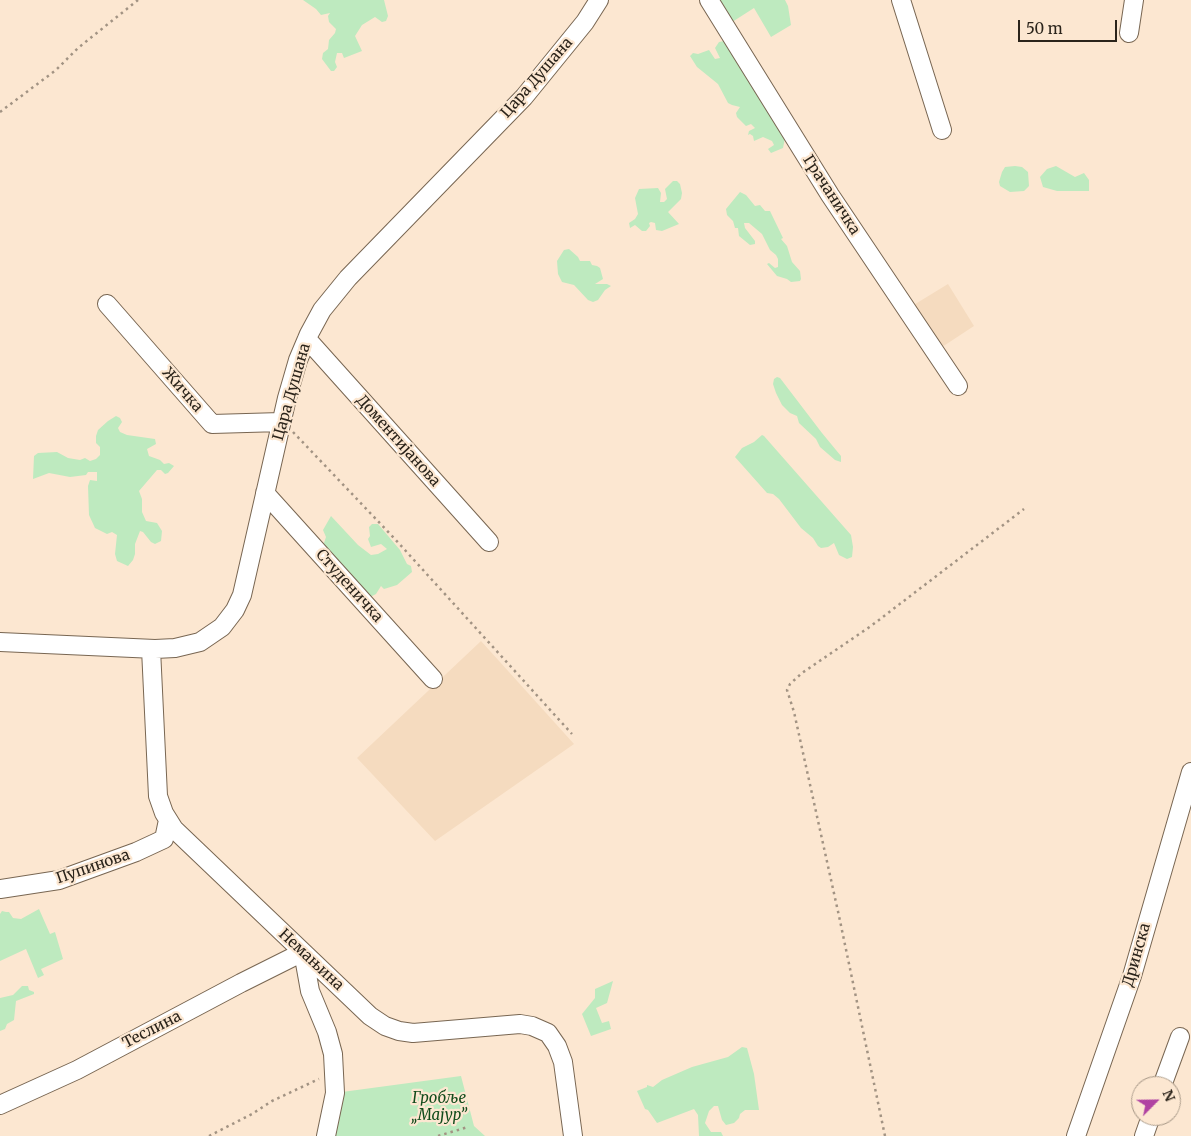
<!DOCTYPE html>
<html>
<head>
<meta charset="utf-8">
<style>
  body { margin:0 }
  #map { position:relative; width:1191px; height:1136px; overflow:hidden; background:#fce7d1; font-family:Merriweather,serif }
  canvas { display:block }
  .north { position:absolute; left:1131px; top:1076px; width:50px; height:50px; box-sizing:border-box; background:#fce7d1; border:1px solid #a89988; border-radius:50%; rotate:67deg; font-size:14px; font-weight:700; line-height:20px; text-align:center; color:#2b241b }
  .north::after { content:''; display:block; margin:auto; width:18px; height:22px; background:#b043a2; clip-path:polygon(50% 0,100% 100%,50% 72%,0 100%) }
  .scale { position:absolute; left:1018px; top:20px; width:99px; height:22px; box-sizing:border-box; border:2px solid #2b241b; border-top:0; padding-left:6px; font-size:15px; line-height:18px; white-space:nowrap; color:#2b241b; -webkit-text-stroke:4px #fce7d1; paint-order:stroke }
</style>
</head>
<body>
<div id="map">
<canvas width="1191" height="1136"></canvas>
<div class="north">N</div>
<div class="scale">50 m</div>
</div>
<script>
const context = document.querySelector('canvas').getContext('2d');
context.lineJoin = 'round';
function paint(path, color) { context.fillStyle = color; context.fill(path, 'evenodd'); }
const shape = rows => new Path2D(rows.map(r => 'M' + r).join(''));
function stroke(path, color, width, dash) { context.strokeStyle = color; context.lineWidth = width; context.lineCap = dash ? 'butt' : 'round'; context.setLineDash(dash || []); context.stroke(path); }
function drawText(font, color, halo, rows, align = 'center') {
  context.font = font + ' Merriweather,serif'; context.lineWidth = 4.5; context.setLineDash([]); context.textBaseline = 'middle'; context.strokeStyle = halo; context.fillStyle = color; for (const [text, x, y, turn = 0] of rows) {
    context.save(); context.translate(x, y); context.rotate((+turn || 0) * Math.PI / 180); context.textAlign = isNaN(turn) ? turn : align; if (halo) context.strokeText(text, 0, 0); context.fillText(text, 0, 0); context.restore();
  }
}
const built = shape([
  [948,284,974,326,939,349,912,306],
  [481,641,574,744,435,841,357,758]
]);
const green = shape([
  [303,0,384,0,388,16,386,21,382,22,375,17,362,25,355,36,362,51,344,58,342,53,337,53,335,62,337,67,334,71,331,71,322,59,323,53,328,49,329,40,335,33,336,29,329,22,328,16,330,13,321,15,316,9],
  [719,0,785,0,788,6,791,25,771,37,754,8,729,24],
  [728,37,785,138,783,148,771,153,768,149,774,145,772,141,763,137,754,141,753,136,750,134,748,135,749,131,755,128,751,124,746,126,737,117,736,113,740,107,732,105,728,103,718,84,697,67,690,56,693,53,698,54,709,50,715,59,720,58,715,48,719,42,724,41],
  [1015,166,1022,167,1028,172,1029,186,1024,191,1010,192,1000,186,999,182,1002,172,1005,167],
  [1056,166,1075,177,1084,173,1089,180,1089,191,1057,191,1043,187,1040,177,1047,169],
  [673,181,677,181,680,184,682,193,681,199,668,212,679,224,662,231,656,230,655,223,651,222,649,223,650,226,646,231,642,231,635,225,630,228,629,223,635,219,638,214,635,198,639,189,658,188,661,193,660,202,664,202,667,199,665,189],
  [740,192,746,195,755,206,760,205,765,211,770,211,783,238,781,239,787,246,792,262,800,271,801,279,800,281,791,282,787,279,777,276,767,264,769,263,775,268,778,267,778,259,776,255,770,250,762,234,749,223,744,223,745,228,755,241,755,244,750,245,739,236,738,228,735,228,733,221,727,215,726,209],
  [569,249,578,257,580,261,590,261,592,265,597,266,600,268,603,279,595,284,607,284,611,286,605,290,598,300,593,302,588,300,574,285,562,282,558,274,557,261,564,250],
  [777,377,780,378,822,433,836,450,841,456,841,462,835,460,820,447,816,439,799,423,797,416,790,413,782,405,776,393,773,384,774,379],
  [116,416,120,418,122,422,118,428,120,432,127,435,155,439,156,444,147,449,149,456,160,460,164,464,169,463,174,466,168,473,165,474,161,470,157,470,139,491,142,499,142,512,146,521,157,523,162,531,161,541,155,544,151,542,143,532,140,531,135,544,135,554,133,560,128,566,117,561,115,554,117,535,112,532,107,534,95,528,89,515,88,486,90,480,97,481,97,472,88,472,86,475,70,477,49,473,33,479,34,456,38,453,57,452,68,458,80,460,85,458,90,461,96,459,100,455,100,447,96,443,96,436,98,430,108,421],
  [762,435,764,436,851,535,853,547,852,557,847,559,839,555,834,543,828,547,821,548,818,546,813,538,801,528,779,499,773,494,767,493,735,457,742,448,754,442],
  [331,516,358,545,371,555,378,554,387,549,381,544,371,547,368,539,370,536,369,527,372,524,378,524,400,550,407,564,411,566,412,572,397,585,384,589,381,586,376,594,370,597,325,551,324,543,326,537,323,530],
  [39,909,50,934,55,932,63,959,41,969,44,975,38,978,26,949,0,961,0,914,2,911,6,912,9,912,13,918,21,919],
  [613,981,607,1003,596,1008,602,1023,609,1021,611,1029,591,1036,582,1014,595,998,595,989],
  [22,986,28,986,29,990,34,992,34,994,16,1001,14,1020,7,1024,5,1029,0,1031,0,998,13,995],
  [742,1047,747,1048,754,1074,759,1110,745,1110,740,1114,739,1118,734,1123,726,1125,722,1120,718,1106,714,1106,709,1111,705,1123,711,1132,721,1132,723,1136,699,1136,698,1115,694,1109,657,1123,648,1110,645,1109,637,1091,647,1087,647,1085,653,1087,662,1080,692,1067,728,1057],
  [461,1076,474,1126,485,1136,332,1136,342,1092]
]);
const path = shape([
  [0,112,56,70,78,48,138,0],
  [293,432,394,538,572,734],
  [209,1136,252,1114,272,1101,319,1079],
  [438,1136,468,1127],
  [885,1136,839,916,794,712,787,690,790,684,802,673,871,626,1024,509]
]);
const minor = shape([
  [709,0,830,195,958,386],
  [901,0,942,130],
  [1129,33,1134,0],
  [107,304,212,424,281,422],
  [307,339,489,542],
  [265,493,433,679],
  [0,642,155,649,175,648,200,642,222,627,235,610,242,595,287,398,298,360,309,334,322,310,348,278,524,97,585,22,599,0],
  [151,649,158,796,164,813,174,829,370,1016,385,1026,399,1031,413,1033,520,1024,532,1026,548,1033,557,1046,563,1062,573,1136],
  [0,889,59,880,136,852,164,839,168,820],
  [1162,1086,1180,1037],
  [0,1105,77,1070,241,983,303,952,310,991,327,1032,333,1054,335,1093,326,1136],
  [1076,1136,1132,976,1191,772],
  [1144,1136,1151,1116]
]);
const streetNames = [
  ["Цара Душана",537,78,-49],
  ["Грачаничка",831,195,57],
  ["Жичка",182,390,49],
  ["Цара Душана",292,392,-74],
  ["Доментијанова",398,441,48],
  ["Студеничка",349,586,48],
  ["Пупинова",93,867,-19],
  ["Дринска",1137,955,-74],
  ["Немањина",311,960,43],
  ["Теслина",152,1030,-27]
];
const parkNames = [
  ["Гробље",439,1099],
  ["„Мајур”",439,1116]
];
paint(built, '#f5dbbf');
paint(green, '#beeabf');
stroke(minor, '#786652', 20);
stroke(path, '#a29383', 2.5, [2.5, 4]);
stroke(minor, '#fff', 18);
drawText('15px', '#2b241b', '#fce7d1', streetNames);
drawText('italic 15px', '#114b1b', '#fce7d1', parkNames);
</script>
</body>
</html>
